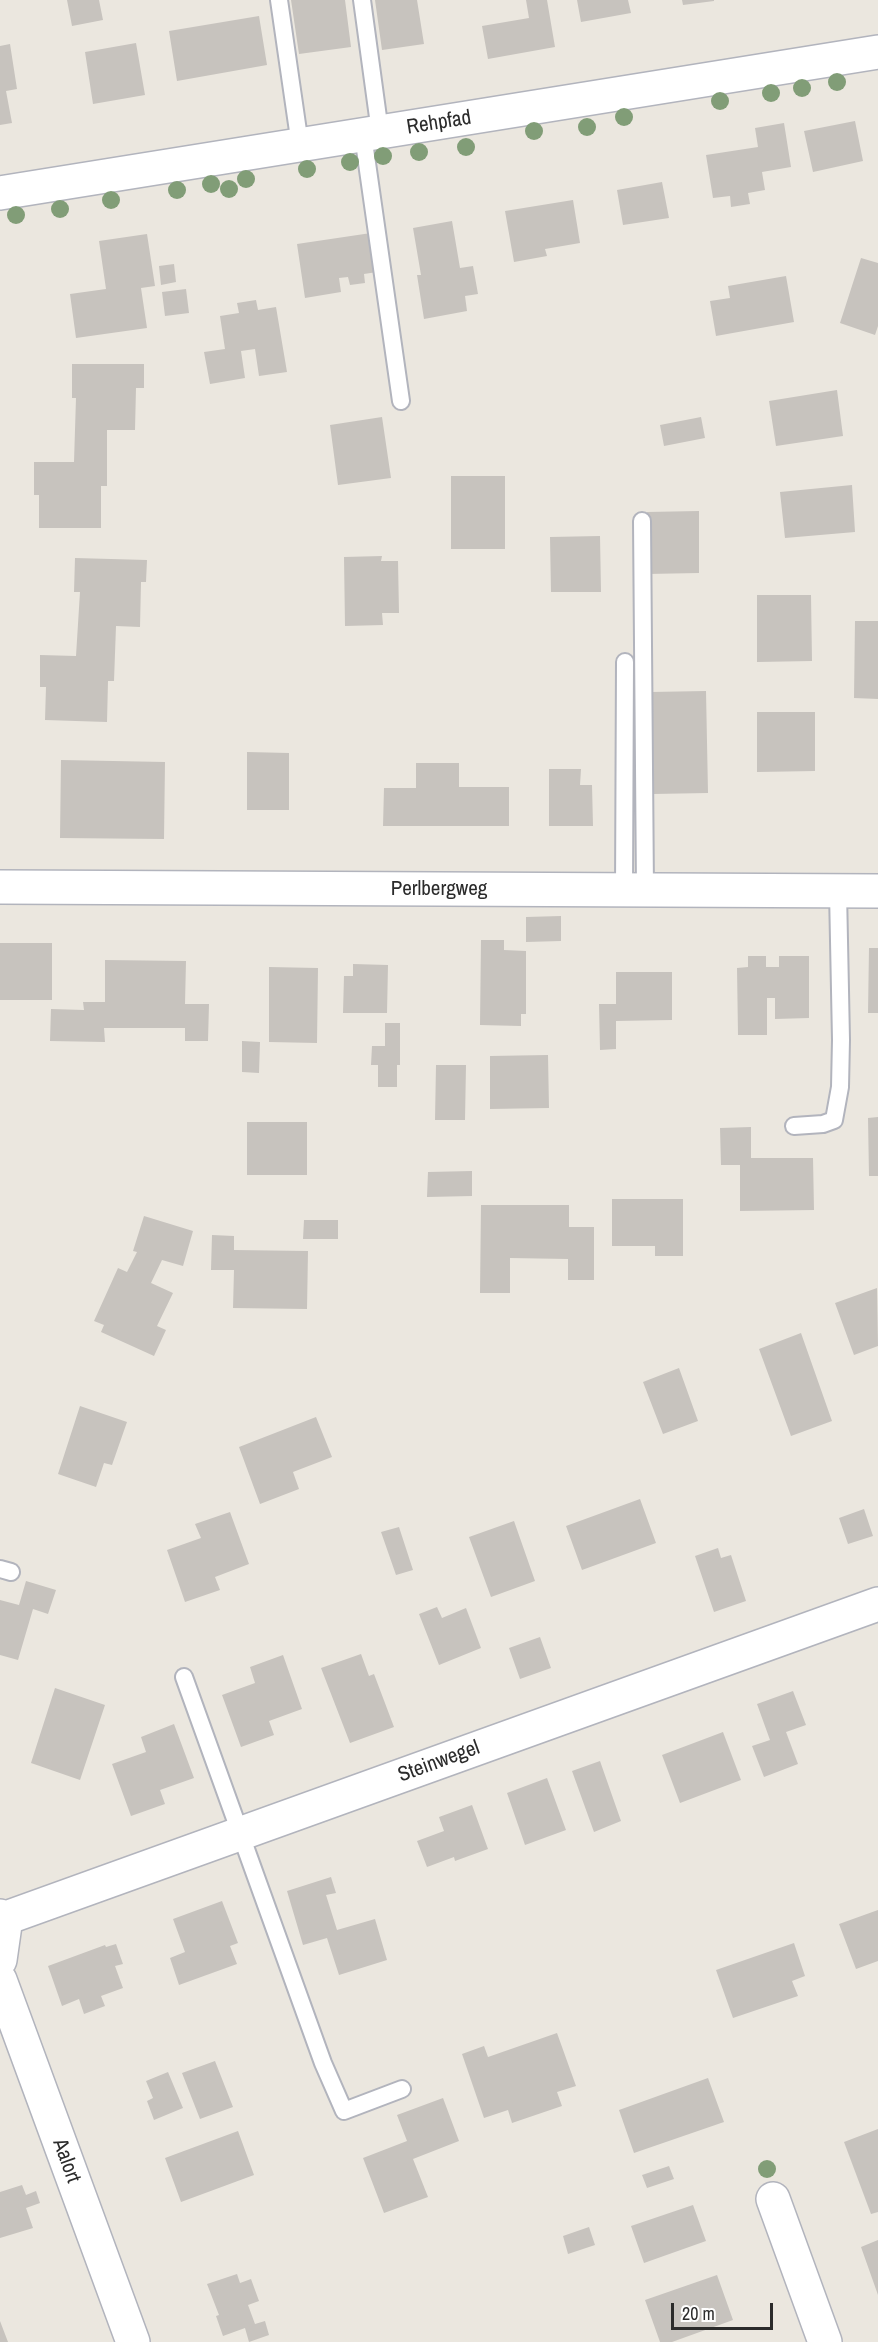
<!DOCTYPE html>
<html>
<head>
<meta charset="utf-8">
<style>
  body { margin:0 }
  #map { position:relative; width:878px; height:2342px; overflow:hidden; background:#ebe7df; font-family:"Archivo Narrow",sans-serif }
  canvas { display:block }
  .scale { position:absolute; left:671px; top:2303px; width:102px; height:27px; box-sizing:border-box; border:3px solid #2b2b2b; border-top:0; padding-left:8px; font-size:18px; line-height:21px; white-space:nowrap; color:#2b2b2b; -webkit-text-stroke:4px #fff; paint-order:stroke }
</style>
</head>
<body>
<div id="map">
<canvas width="878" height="2342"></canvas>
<div class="scale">20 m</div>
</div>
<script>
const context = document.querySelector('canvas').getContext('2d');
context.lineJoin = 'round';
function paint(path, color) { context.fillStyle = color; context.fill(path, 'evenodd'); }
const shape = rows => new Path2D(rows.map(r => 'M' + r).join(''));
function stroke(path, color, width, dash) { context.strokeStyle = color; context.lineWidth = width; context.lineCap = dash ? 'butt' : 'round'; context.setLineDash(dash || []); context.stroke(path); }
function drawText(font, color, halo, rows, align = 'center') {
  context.font = font + ' "Archivo Narrow",sans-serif'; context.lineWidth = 4.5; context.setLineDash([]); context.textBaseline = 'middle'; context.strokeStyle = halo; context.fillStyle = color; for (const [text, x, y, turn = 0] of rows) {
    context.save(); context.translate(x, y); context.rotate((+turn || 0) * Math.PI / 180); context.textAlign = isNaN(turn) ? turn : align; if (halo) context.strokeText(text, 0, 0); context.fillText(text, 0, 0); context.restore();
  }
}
const building = shape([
  [67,0,99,0,103,20,72,26],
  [291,0,345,0,351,47,299,54],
  [375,0,417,0,424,44,382,50],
  [526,0,547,0,555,47,488,59,482,26,529,18],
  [577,0,628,0,631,13,581,22],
  [682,0,714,0,714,1,683,5],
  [259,16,267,65,177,81,169,31],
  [136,43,145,95,93,104,85,52],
  [10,44,17,89,6,91,12,123,0,125,0,46],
  [855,121,863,161,813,172,804,131],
  [784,123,791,167,762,172,765,190,748,193,750,204,731,207,730,196,713,198,706,155,758,147,755,128],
  [662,182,669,218,623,225,617,190],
  [573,200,580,243,545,249,547,256,514,262,505,211],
  [452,221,460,268,473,266,478,294,465,296,467,311,424,319,417,275,421,275,413,228],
  [371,233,377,272,364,274,365,283,350,285,348,277,339,278,341,292,305,298,297,244],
  [147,234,155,286,141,288,147,328,76,338,70,294,106,289,99,241],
  [861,258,878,263,878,326,875,335,840,323],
  [174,264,176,282,161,285,159,266],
  [786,276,794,322,716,336,710,301,730,298,728,286],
  [186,289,189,313,165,316,162,292],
  [256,300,258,310,276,307,287,372,259,376,255,349,241,351,245,378,210,384,204,352,225,349,220,316,239,313,237,303],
  [72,364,144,364,144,388,136,388,135,430,107,430,107,486,101,486,101,528,39,528,39,495,34,495,34,462,74,462,76,398,72,398],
  [837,390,843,436,776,446,769,401],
  [382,417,391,478,338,485,330,425],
  [701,417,705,438,664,446,660,425],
  [451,476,505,476,505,549,451,549],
  [852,485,855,532,785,538,780,492],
  [699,511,699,573,647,574,647,512],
  [600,536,601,592,551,592,550,537],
  [382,556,381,561,398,561,399,613,382,613,383,625,345,626,344,557],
  [75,558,147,560,146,582,141,582,140,627,116,626,114,681,108,681,107,722,45,720,46,687,40,687,40,655,76,656,80,592,74,592],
  [757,595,811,595,812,661,757,662],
  [855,621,878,621,878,699,854,698],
  [706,691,708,793,653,794,651,692],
  [757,712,815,712,815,771,757,772],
  [247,752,289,753,289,810,247,810],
  [61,760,165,762,164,839,60,838],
  [416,763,459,763,459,787,509,787,509,826,383,826,384,788,416,788],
  [549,769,581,769,580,785,592,785,593,826,549,826],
  [561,916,561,941,526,942,526,917],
  [481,940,504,940,504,950,526,951,526,1014,521,1014,521,1026,480,1025],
  [0,943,52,943,52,1000,0,1000],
  [869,948,878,948,878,1013,868,1013],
  [748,956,766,956,766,967,779,967,779,956,809,956,809,1018,775,1019,775,998,767,998,767,1035,738,1035,737,968,748,967],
  [105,960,186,961,185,1004,209,1004,208,1041,185,1041,185,1028,104,1028,105,1042,50,1041,51,1009,84,1010,83,1002,105,1002],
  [353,964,388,965,387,1013,343,1013,344,976,353,976],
  [269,967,318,968,317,1043,269,1042],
  [616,972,672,972,672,1020,616,1021,616,1049,600,1050,599,1004,616,1004],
  [385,1023,400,1023,400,1065,397,1065,397,1087,378,1087,378,1065,371,1065,372,1046,385,1046],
  [242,1041,260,1042,259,1073,242,1072],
  [548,1055,549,1108,490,1109,490,1056],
  [436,1065,466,1065,465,1120,435,1120],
  [878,1117,878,1176,869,1176,868,1118],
  [247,1122,307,1122,307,1175,247,1175],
  [751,1127,751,1158,813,1158,814,1210,740,1211,740,1165,721,1165,720,1128],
  [472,1171,472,1196,427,1197,428,1172],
  [612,1199,683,1199,683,1256,655,1256,655,1246,612,1246],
  [481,1205,569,1205,569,1227,594,1227,594,1280,568,1280,568,1259,510,1258,510,1293,480,1293],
  [144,1216,193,1231,183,1266,162,1260,151,1283,173,1293,157,1326,166,1330,154,1356,101,1332,104,1325,94,1321,118,1268,127,1272,137,1252,133,1251],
  [304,1220,338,1220,338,1239,303,1239],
  [212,1235,234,1236,234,1250,308,1251,307,1309,233,1308,234,1270,211,1270],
  [877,1288,878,1346,854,1355,835,1303],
  [801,1333,832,1421,791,1436,759,1349],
  [679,1368,698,1421,663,1434,643,1382],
  [80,1406,127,1422,112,1465,104,1463,96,1487,58,1474],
  [316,1417,332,1457,293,1472,299,1489,260,1504,239,1447],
  [640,1499,656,1543,582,1570,566,1526],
  [864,1509,873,1536,848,1544,839,1518],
  [230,1512,249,1564,215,1577,220,1590,185,1602,167,1550,201,1538,195,1524],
  [514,1521,535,1581,491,1597,469,1537],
  [399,1527,413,1570,396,1575,381,1532],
  [718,1548,721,1558,731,1555,746,1601,714,1612,695,1556],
  [26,1581,56,1590,48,1614,33,1609,18,1660,0,1655,0,1600,19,1605],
  [437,1607,442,1618,466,1608,481,1648,439,1665,419,1614],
  [540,1637,551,1668,520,1679,509,1648],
  [361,1654,369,1676,374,1674,394,1727,350,1743,321,1668],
  [283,1655,302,1709,269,1721,274,1735,241,1747,222,1695,255,1683,250,1667],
  [55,1688,105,1705,80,1780,31,1763],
  [793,1691,806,1725,786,1732,798,1764,764,1777,752,1746,770,1740,757,1704],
  [174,1724,194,1778,160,1790,165,1804,131,1816,112,1764,146,1752,141,1737],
  [723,1732,741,1780,680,1803,662,1755],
  [600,1761,621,1821,594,1832,572,1771],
  [547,1778,566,1830,525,1845,507,1793],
  [472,1805,488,1849,455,1861,454,1857,427,1867,417,1841,444,1831,439,1817],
  [331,1877,336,1893,326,1895,337,1930,375,1919,387,1960,339,1975,327,1938,303,1945,287,1891],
  [222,1901,238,1943,230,1946,237,1964,179,1985,170,1958,185,1952,173,1919],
  [878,1910,878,1961,856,1969,839,1924],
  [794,1943,805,1976,792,1981,798,1996,733,2018,716,1970],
  [116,1944,123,1964,115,1966,123,1988,101,1996,105,2006,84,2014,79,1999,62,2006,48,1966,105,1945,106,1947],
  [557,2033,576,2086,557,2092,562,2106,512,2123,508,2110,484,2118,462,2054,484,2046,488,2057],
  [215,2061,233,2107,200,2119,182,2073],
  [168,2072,183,2108,154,2120,147,2101,153,2098,146,2081],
  [708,2078,724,2122,634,2153,619,2110],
  [443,2098,459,2141,413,2159,428,2197,384,2213,363,2158,407,2141,397,2115],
  [878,2129,878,2212,871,2214,844,2142],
  [238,2131,254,2175,181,2202,165,2158],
  [669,2166,674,2179,647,2188,642,2175],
  [22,2185,26,2195,36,2191,40,2203,26,2208,33,2228,0,2238,0,2192],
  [693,2205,706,2241,644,2263,631,2226],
  [589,2227,595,2245,568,2254,563,2236],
  [878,2240,878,2295,861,2247],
  [237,2274,240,2283,251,2279,259,2301,248,2305,255,2324,265,2321,269,2335,249,2342,245,2328,223,2336,216,2316,219,2315,207,2284],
  [717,2275,733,2320,672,2342,660,2342,645,2300],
  [0,2321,8,2342,0,2342]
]);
const lane = shape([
  [279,0,300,145],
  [362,0,380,132],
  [363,135,401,401],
  [642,521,645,890],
  [624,890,625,662],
  [794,1126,823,1124,834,1120,840,1087,841,1040,838,891],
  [0,1569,11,1572],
  [184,1677,323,2063,344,2111,402,2089]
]);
const street = shape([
  [0,193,878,52],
  [0,887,878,891],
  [0,1916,6,1918,878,1604],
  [0,1960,6,1918],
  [0,1980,133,2342],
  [773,2199,825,2342]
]);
const trees = [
  [837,82],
  [802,88],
  [771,93],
  [720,101],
  [624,117],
  [587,127],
  [534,131],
  [466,147],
  [419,152],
  [383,156],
  [350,162],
  [307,169],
  [246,179],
  [211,184],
  [229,189],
  [177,190],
  [111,200],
  [60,209],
  [16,215],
  [767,2169]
];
const streetNames = [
  ["Rehpfad",439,123,-9],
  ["Perlbergweg",439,889],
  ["Steinwegel",439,1762,-20],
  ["Aalort",66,2161,70]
];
paint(building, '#c7c3be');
stroke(lane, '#b2b4bd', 20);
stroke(street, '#b2b4bd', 36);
stroke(lane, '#fff', 16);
stroke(street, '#fff', 33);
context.fillStyle = '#819d77';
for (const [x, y] of trees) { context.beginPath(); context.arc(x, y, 9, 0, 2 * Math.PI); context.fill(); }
drawText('21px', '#2b2b2b', '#fff', streetNames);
</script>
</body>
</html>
